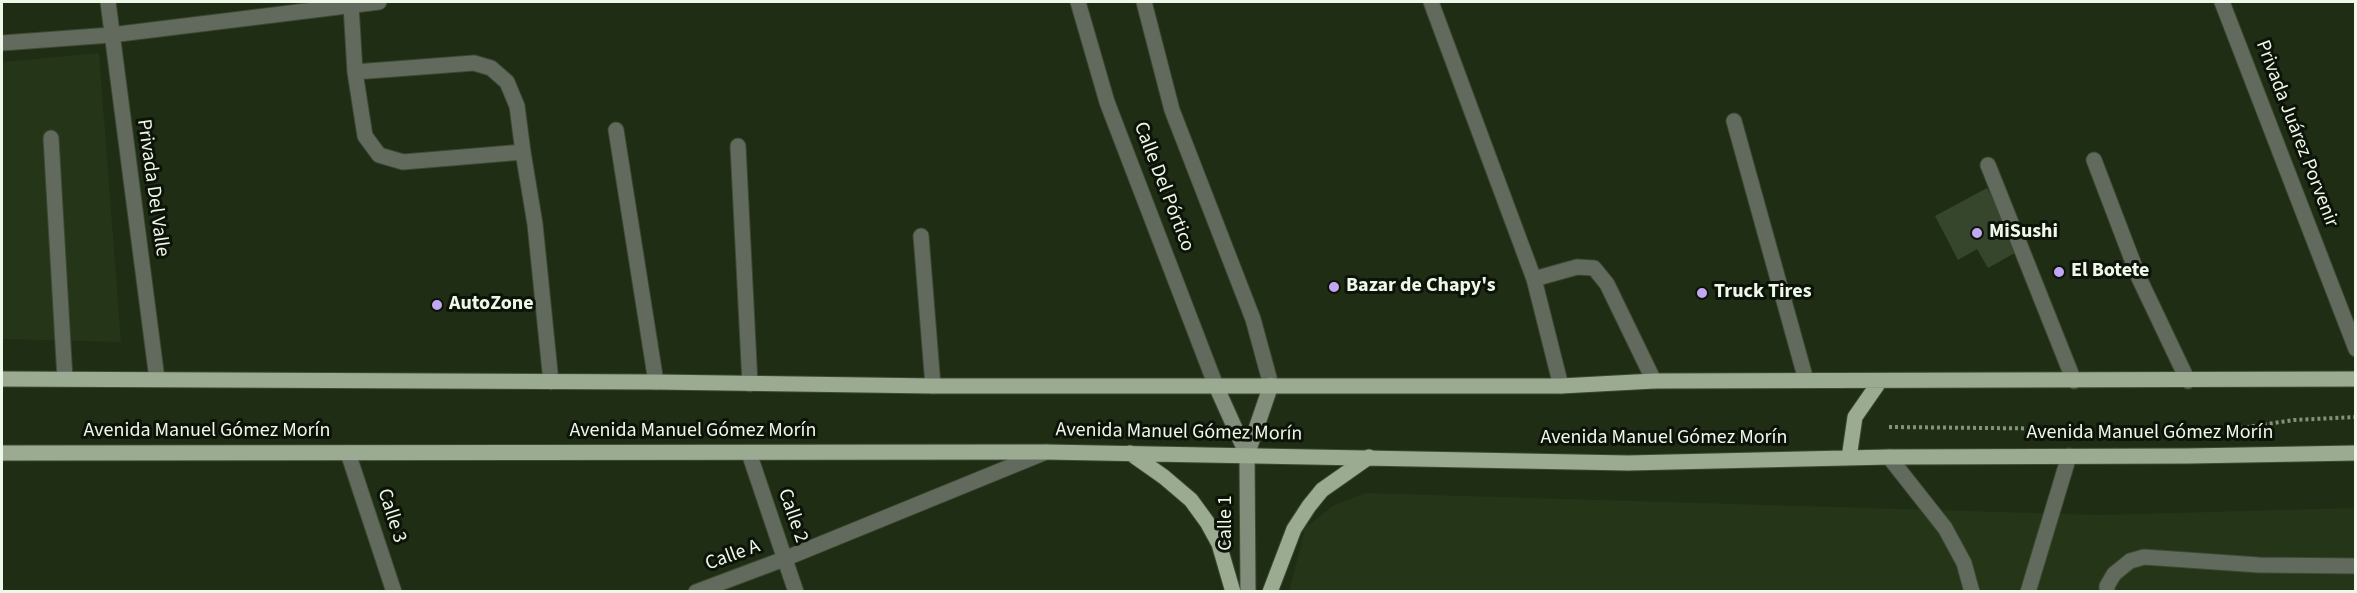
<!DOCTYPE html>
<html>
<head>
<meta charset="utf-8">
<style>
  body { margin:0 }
  #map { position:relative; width:2357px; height:593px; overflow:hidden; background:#1f2d14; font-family:"Source Sans 3",sans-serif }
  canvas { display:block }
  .frame { position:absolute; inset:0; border:3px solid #eef8e8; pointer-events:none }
</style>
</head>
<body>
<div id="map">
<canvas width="2357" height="593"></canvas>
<div class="frame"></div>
</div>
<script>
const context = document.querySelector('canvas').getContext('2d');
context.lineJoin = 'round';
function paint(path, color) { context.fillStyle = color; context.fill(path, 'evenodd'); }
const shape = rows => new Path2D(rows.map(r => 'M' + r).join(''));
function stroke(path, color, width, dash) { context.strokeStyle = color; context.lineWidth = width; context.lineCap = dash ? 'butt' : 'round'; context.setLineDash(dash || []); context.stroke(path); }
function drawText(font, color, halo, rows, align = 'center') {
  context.font = font + ' "Source Sans 3",sans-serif'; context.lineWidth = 6; context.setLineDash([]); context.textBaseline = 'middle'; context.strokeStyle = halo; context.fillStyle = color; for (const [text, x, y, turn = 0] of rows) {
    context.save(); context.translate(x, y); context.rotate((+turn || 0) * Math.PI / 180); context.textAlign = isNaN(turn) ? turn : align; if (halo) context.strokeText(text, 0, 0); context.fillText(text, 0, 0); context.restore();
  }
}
const built = shape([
  [99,53,121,342,2,339,2,62],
  [1365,493,2102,515,2355,508,2355,591,1289,592,1305,528,1334,505]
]);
const building = shape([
  [1987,188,2020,250,1988,268,1977,249,1958,260,1935,216]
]);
const path = shape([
  [1889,427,2083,429],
  [2240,428,2294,420,2356,417]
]);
const lane = shape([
  [1431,2,1534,279],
  [2222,2,2356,349],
  [351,5,355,72,474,63,491,68,507,82,517,106,523,152,535,224,551,382],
  [355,72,365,136,379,155,403,162,523,152],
  [1734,121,1806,380],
  [616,130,656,382],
  [51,138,65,379],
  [738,146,750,384],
  [2094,160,2139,278,2188,381],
  [1988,165,2074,381],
  [921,236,933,386],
  [1561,386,1534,279,1577,267,1594,268,1607,284,1654,381],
  [1889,457,1945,528,1964,563,1972,592],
  [2028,592,2069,456],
  [2107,592,2107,586,2114,574,2130,561,2144,557,2259,565,2356,566]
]);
const street = shape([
  [108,2,157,379],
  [1078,2,1107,102,1216,386],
  [1144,2,1172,110,1253,319,1271,385],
  [2,43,111,35,379,2],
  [348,453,394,592],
  [749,453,796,592],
  [696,592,784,559,1046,452]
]);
const secondary = shape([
  [1216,386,1247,455],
  [1248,592,1247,455,1271,385]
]);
const primary = shape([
  [2,379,656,382,933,386,1561,386,1654,381,2356,379],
  [2,453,1046,452,1628,463,1889,457,2188,456,2356,453],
  [1130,453,1164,477,1191,500,1207,522,1219,544,1233,592],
  [1849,458,1855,417,1880,381],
  [1270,592,1294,529,1309,506,1322,490,1369,457]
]);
const markers = [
  [1977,233,6,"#c2a8f3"],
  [2059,272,6,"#c2a8f3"],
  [1334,287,6,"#c2a8f3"],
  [1702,293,6,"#c2a8f3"],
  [437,305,6,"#c2a8f3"]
];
const streetNames = [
  ["Privada Juárez Porvenir",2296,134,69],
  ["Calle Del Pórtico",1163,187,69],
  ["Privada Del Valle",152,188,82],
  ["Avenida Manuel Gómez Morín",207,432],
  ["Avenida Manuel Gómez Morín",693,432],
  ["Avenida Manuel Gómez Morín",1179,433,1],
  ["Avenida Manuel Gómez Morín",2150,434],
  ["Avenida Manuel Gómez Morín",1664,439],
  ["Calle 3",391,516,72],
  ["Calle 2",792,516,71],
  ["Calle 1",1227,523,-90],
  ["Calle A",733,556,-20]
];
const poiNames = [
  ["MiSushi",1989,233],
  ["El Botete",2071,272],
  ["Bazar de Chapy's",1346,287],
  ["Truck Tires",1714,293],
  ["AutoZone",449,305]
];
paint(built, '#243617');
paint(building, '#36462c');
stroke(lane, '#3c4932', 17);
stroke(street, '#3c4932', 17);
stroke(secondary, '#3c4932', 17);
stroke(primary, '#3c4932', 17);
stroke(path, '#85917c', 4, [3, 3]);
stroke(lane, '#626a5d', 15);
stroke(street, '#626a5d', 15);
stroke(secondary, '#828e7b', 15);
stroke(primary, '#9bab91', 15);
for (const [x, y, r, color] of markers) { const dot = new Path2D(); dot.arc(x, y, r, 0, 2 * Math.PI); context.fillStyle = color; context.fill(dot); stroke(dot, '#0d1309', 2); }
drawText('20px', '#eef8e8', '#0d1309', streetNames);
drawText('bold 20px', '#eef8e8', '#0d1309', poiNames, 'left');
</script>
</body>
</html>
